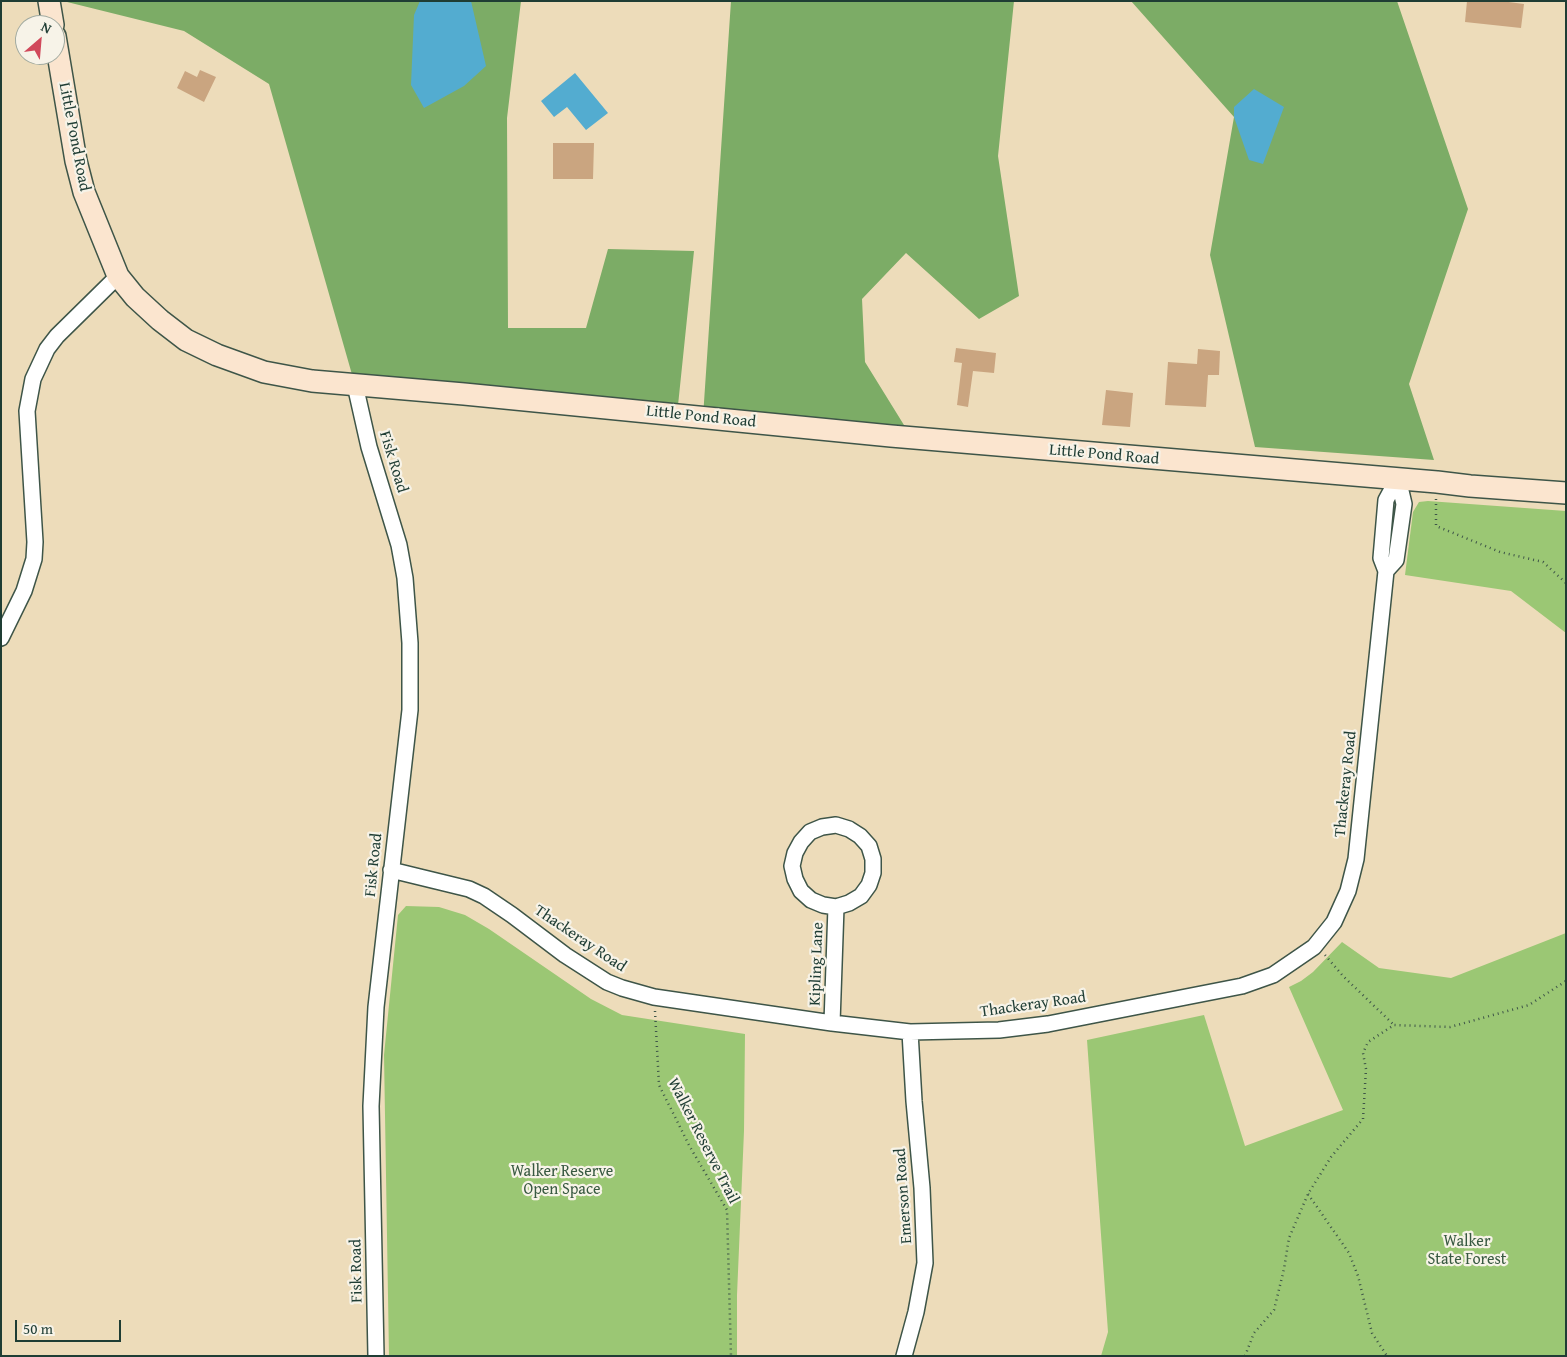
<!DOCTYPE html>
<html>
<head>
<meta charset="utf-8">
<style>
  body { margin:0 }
  #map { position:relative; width:1567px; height:1357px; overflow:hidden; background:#eddcba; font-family:"Gentium Book Plus",serif }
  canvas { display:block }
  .frame { position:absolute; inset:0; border:2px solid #1f3d34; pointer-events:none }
  .north { position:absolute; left:15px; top:15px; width:50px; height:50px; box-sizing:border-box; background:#f7f3e8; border:1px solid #a1aaa0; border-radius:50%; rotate:27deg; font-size:14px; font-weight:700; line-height:20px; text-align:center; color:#1f3d34 }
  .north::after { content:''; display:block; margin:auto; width:18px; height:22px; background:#d1495b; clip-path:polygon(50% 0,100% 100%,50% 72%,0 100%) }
  .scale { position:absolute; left:15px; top:1320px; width:106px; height:22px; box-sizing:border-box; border:2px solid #1f3d34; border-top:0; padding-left:6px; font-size:15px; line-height:18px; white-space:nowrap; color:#1f3d34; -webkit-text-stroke:4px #f7f3e8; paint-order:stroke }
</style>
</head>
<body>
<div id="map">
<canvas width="1567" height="1357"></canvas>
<div class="frame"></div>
<div class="north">N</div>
<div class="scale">50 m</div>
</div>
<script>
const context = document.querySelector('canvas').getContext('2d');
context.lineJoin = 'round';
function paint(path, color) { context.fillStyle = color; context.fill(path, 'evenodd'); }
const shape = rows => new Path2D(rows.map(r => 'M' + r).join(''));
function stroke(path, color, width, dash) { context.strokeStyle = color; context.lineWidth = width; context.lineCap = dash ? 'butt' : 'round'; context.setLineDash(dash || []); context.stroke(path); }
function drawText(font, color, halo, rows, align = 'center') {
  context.font = font + ' "Gentium Book Plus",serif'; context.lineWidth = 4.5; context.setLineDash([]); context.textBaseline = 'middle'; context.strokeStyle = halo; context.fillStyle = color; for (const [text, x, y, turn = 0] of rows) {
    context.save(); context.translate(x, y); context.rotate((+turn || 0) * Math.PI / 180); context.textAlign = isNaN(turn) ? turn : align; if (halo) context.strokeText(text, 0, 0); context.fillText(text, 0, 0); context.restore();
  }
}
const green = shape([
  [1428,501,1566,511,1566,633,1511,591,1405,575,1413,512,1419,502],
  [406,906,439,907,465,915,489,929,591,999,622,1015,745,1034,744,1131,737,1295,737,1356,389,1356,384,1055,398,915],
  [1566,933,1566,1356,1101,1356,1108,1332,1087,1040,1204,1015,1245,1146,1343,1110,1289,987,1301,981,1313,972,1342,942,1379,968,1451,978]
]);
const forest = shape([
  [63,1,521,1,507,118,508,328,586,328,608,249,694,251,677,415,355,385,269,84,184,31],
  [731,1,1014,1,998,156,1019,296,979,319,906,253,862,299,865,362,912,438,703,417],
  [1131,1,1397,1,1468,209,1409,384,1434,460,1255,447,1210,255,1234,117]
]);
const water = shape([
  [420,1,471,1,486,66,464,86,424,108,411,85,414,15],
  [575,73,608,113,586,130,567,107,554,117,541,101],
  [1254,89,1284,107,1263,164,1249,160,1234,117,1234,107]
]);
const building = shape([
  [1467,1,1501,1,1524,4,1521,28,1465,22],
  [200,70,216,77,204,102,177,88,185,71,197,77],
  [553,143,594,143,593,179,553,179],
  [956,348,996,353,994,373,973,371,968,407,957,405,962,363,954,362],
  [1198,349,1220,351,1219,375,1208,375,1206,407,1165,405,1168,362,1197,364],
  [1106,390,1133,393,1130,427,1102,425]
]);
const path = shape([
  [1436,499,1436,526,1500,552,1543,562,1566,583],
  [1325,955,1343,976,1394,1025],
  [655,1011,659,1085,690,1147,727,1210,731,1356],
  [1308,1194,1349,1253,1358,1276,1372,1333,1387,1356],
  [1245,1356,1254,1333,1274,1310,1284,1269,1289,1238,1308,1194,1331,1157,1363,1119,1366,1069,1363,1053,1368,1042,1394,1025,1450,1027,1529,1005,1566,981]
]);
const street = shape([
  [355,385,369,447,399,545,405,578,410,643,410,710,376,1007,371,1106,376,1356],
  [1386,571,1396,560,1404,504,1398,478],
  [1,638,24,591,34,559,35,542,27,411,33,379,47,349,57,336,118,276],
  [391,870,469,889,484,896,512,915,565,955,607,982,622,988,654,997,832,1023,910,1032,999,1030,1048,1024,1242,986,1273,975,1314,947,1334,922,1348,891,1356,859,1386,571,1381,558,1386,500,1398,478],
  [832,1023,836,907,849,903,861,896,869,885,873,873,873,859,869,846,860,836,849,829,836,825,822,827,810,832,801,842,795,853,792,866,795,879,801,891,811,900,823,905,836,907],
  [904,1356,916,1312,925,1263,922,1188,914,1101,910,1032]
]);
const secondary = shape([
  [49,1,53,25],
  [55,36,76,161,84,192,118,276,135,297,160,320,186,340,217,355,264,372,312,381,464,394,891,436,1437,482,1470,486,1566,493]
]);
const streetNames = [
  ["Little Pond Road",74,137,79],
  ["Little Pond Road",701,417,6],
  ["Little Pond Road",1104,455,5],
  ["Fisk Road",393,462,73],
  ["Thackeray Road",1346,784,-84],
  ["Fisk Road",374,865,-84],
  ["Thackeray Road",580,939,34],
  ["Kipling Lane",817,964,-88],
  ["Thackeray Road",1033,1005,-8],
  ["Walker Reserve Trail",703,1141,63],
  ["Emerson Road",904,1196,-94],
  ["Fisk Road",357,1271,-91]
];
const parkNames = [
  ["Walker Reserve",562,1172],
  ["Open Space",562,1190],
  ["Walker",1467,1242],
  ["State Forest",1467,1260]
];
paint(green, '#9bc774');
paint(forest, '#7cac66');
paint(water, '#53acd0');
paint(building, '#caa580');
stroke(street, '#3e5548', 18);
stroke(secondary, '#3e5548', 24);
stroke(path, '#3e5548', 2.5, [1, 4]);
stroke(street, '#fff', 15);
stroke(secondary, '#fbe5cf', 21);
drawText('16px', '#1f3d34', '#f7f3e8', streetNames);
drawText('16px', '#385941', '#f7f3e8', parkNames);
</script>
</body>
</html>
